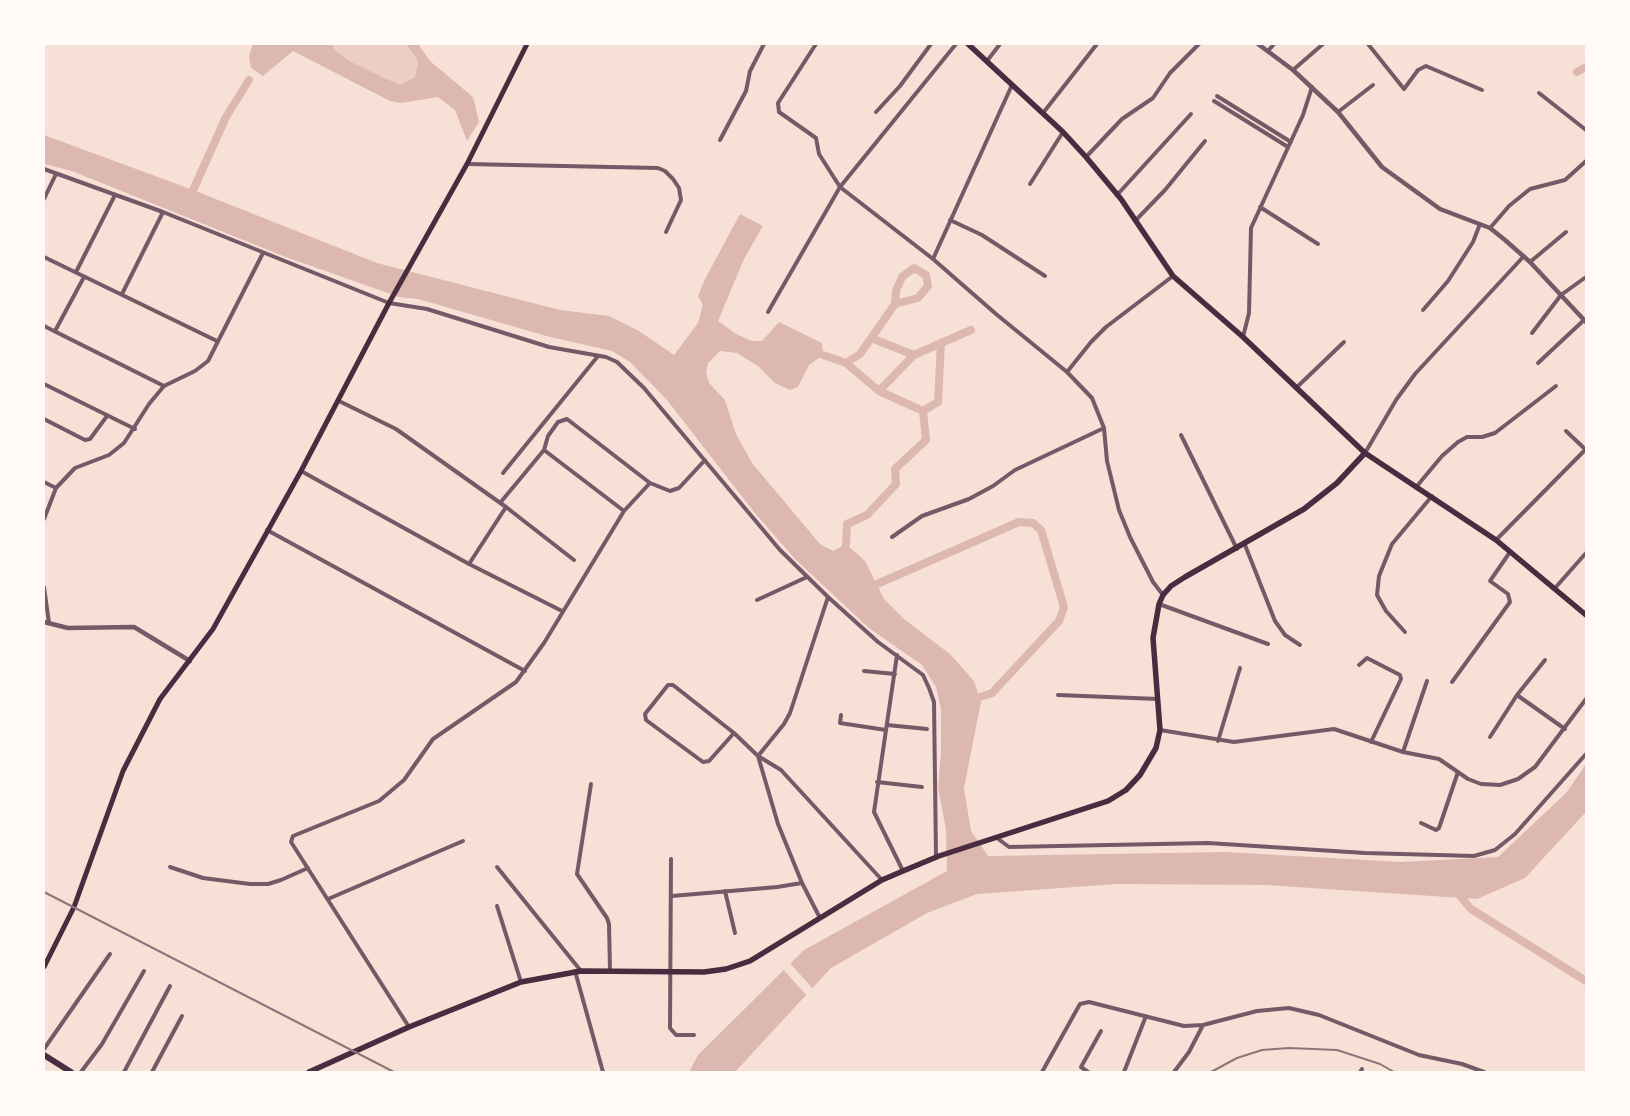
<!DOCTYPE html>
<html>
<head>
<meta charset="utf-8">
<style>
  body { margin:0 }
  #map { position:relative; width:1630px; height:1116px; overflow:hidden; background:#f7e1d7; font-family:Bitter,serif }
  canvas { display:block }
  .frame { position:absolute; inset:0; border:45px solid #fffaf5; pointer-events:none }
</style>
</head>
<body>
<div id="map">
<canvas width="1630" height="1116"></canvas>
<div class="frame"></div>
</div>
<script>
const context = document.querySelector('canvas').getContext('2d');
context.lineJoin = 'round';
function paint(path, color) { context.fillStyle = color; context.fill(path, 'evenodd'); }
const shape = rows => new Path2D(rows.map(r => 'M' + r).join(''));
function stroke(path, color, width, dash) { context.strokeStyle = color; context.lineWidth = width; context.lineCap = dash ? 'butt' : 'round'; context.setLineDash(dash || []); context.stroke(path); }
const green = shape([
  [333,44,406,44,418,61,415,77,400,85,355,64,334,50]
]);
const water = shape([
  [255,44,333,44,334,50,355,64,400,85,415,77,418,61,406,44,418,44,430,61,473,97,479,122,467,141,455,110,438,97,401,103,390,101,293,51,263,76,251,68,249,57,252,46],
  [44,135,193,190,377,263,560,310,609,316,639,331,674,355,698,323,703,305,698,296,704,281,740,214,763,226,744,259,718,321,736,334,752,341,762,341,779,322,822,343,823,355,809,365,798,387,790,390,775,383,758,366,737,353,720,351,708,363,706,372,709,383,725,400,736,434,752,463,820,544,833,551,846,544,865,561,884,599,904,619,950,654,974,681,981,702,964,788,971,831,988,856,1226,852,1401,862,1498,857,1567,792,1586,764,1586,812,1525,878,1477,899,1266,885,1117,884,977,894,927,913,831,968,735,1072,689,1072,698,1055,804,950,947,871,946,830,938,787,941,753,941,709,936,687,922,665,869,628,795,559,754,512,667,400,630,362,612,351,550,337,418,299,399,297,283,256,72,171,44,164]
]);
const pier = shape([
  [789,962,814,990,808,997,782,968]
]);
const canal = shape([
  [1577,72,1586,67],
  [190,197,226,117,249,80],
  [871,338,914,355],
  [823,355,846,363,860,354,895,304,896,291,902,277,914,268,926,275,928,286,918,298,895,304],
  [879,391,914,355,971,330],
  [923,411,938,402,941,343],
  [846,544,847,524,867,515,896,484,895,469,926,440,923,411,879,391,846,363],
  [868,588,1019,522,1033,523,1041,530,1064,607,1059,621,992,693,971,700],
  [1455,890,1471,909,1586,981]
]);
const minor = shape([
  [816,44,778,103,779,112,816,138,819,154,840,187,933,259,996,314,1067,372,1092,398,1104,428,1107,461,1119,510,1130,537,1153,582,1163,595],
  [1368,44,1404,89,1418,70,1426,66,1482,90],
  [1268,51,1274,44],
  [987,61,1000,44],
  [1293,70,1323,44],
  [1539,93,1586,130],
  [1217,96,1291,142],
  [1214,101,1288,147],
  [876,112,900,86,931,44],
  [1338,112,1373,85],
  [1043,113,1097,44],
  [720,140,746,91,750,71,764,44],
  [1086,157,1122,119,1153,98,1170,73,1199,44],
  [467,164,658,168,665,171,673,179,679,188,681,200,666,232],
  [44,169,163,212,389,303,427,309,549,347,606,357,617,362,644,388,780,550,828,597,790,713,784,724,758,756,778,824,802,883,820,918],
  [1030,184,1063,132],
  [1117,195,1191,114],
  [44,199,56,174],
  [1260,207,1318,244],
  [950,220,982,235,1045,276],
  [1135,221,1165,190,1205,141],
  [1490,228,1509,206,1530,189,1565,180,1586,161],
  [44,257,217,341],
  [933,259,1012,85],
  [1530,262,1566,232],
  [76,272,115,195],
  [122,294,163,212],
  [1423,310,1448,281,1473,242,1480,224],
  [768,312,840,187,956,44],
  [44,326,164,386],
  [55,331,84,277],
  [1532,333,1561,295,1586,277],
  [1243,337,1249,313,1251,228,1303,115,1312,87],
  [1538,363,1584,320],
  [1067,372,1091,342,1106,327,1173,276],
  [44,384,135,429],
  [1296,388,1344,342],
  [339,401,396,429,506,507,574,560],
  [44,419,85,440,90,439,107,416],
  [1566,431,1586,450],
  [1181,435,1237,549],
  [1365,453,1396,400,1415,374,1524,256],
  [301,471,469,564,562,611],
  [503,473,598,356],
  [44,482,56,488],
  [650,483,670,491,679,488,705,460],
  [1417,486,1442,456,1458,442,1467,437,1482,437,1495,433,1556,386],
  [500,503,544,450],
  [44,519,56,488,75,468,109,455,124,443,149,404,164,386,195,371,208,361,263,253],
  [267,530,525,671],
  [892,537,922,516,969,499,993,486,1015,470,1104,428],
  [1496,540,1586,449],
  [1245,545,1275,621,1285,635,1300,645],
  [469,564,506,507],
  [44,587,49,623],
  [1555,588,1586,553],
  [828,597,878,642,923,675,929,688,934,702,936,857],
  [757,600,807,577],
  [1159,604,1268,644],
  [1405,632,1386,611,1377,595,1379,576,1392,544,1432,496],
  [897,655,874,812,903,871],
  [1359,665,1367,658,1400,675,1401,679,1371,742],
  [864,671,895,674],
  [1452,682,1510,602,1508,594,1490,581,1510,552],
  [1058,695,1158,699],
  [1517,695,1565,729],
  [841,715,840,723,886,730],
  [887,725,927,729],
  [1160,730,1234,742,1334,729,1403,752,1439,759,1468,779,1481,784,1500,785,1518,779,1535,767,1586,699],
  [734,733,709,761,703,762,646,720,645,714,668,685,673,685,734,733,758,756,781,770,882,880],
  [1490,737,1517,695,1545,660],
  [1218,741,1240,668],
  [1403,752,1427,681],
  [877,782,922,787],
  [591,784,577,874,607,918,609,924,610,970],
  [1421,823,1436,830,1439,828,1458,772],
  [997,838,1009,847,1208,843,1365,853,1474,856,1495,850,1515,834,1586,754],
  [671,859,670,1028,676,1035,694,1035],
  [170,867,203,878,250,884,268,884,281,880,308,868],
  [497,867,581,971],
  [725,891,735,933],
  [672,896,777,887,802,883],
  [328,899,463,841],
  [497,906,521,982],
  [575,971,603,1072],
  [409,1027,291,842,293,836,379,801,404,780,433,739,516,682,544,643,624,511,544,450,548,436,558,422,567,419,650,483,624,511],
  [44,1049,110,954],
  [81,1072,102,1044,144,971],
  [124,1072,170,986],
  [152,1072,182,1016],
  [1042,1072,1080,1004,1089,1002,1184,1026,1203,1025,1257,1011,1289,1008,1319,1015,1419,1055,1462,1064,1484,1072],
  [1088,1072,1081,1067,1101,1031],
  [1124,1072,1146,1016],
  [1174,1072,1189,1052,1203,1025],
  [1360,1072,1362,1069]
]);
const tertiary = shape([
  [1258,44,1293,70,1338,112,1382,167,1440,209,1490,228,1505,240,1530,262,1586,322],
  [44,622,68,628,134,627,190,661]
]);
const secondary = shape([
  [44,967,74,907,123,771,160,699,213,629,301,471,389,303,467,164,527,44]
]);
const primary = shape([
  [968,44,1063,132,1086,157,1121,199,1173,276,1243,337,1365,453,1496,540,1586,615],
  [309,1072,409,1027,521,982,581,971,704,972,726,969,750,961,882,880,903,871,939,856,1108,801,1126,790,1140,775,1156,748,1160,730,1153,638,1159,604,1163,595,1171,586,1185,577,1304,509,1337,483,1365,453]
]);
const trunk = shape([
  [44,1055,71,1072]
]);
const rail = shape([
  [44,892,394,1072],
  [1211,1072,1237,1058,1262,1050,1289,1048,1337,1050,1380,1064,1394,1072]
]);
paint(green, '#ebcfc5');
paint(water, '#dcb8b0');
paint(pier, '#f7e1d7');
stroke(canal, '#dcb8b0', 8);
stroke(minor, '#755966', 4);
stroke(tertiary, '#755966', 4.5);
stroke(secondary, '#4a2c40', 5);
stroke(primary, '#4a2c40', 5.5);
stroke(trunk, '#4a2c40', 6);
stroke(rail, '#8f747c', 2);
</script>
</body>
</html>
